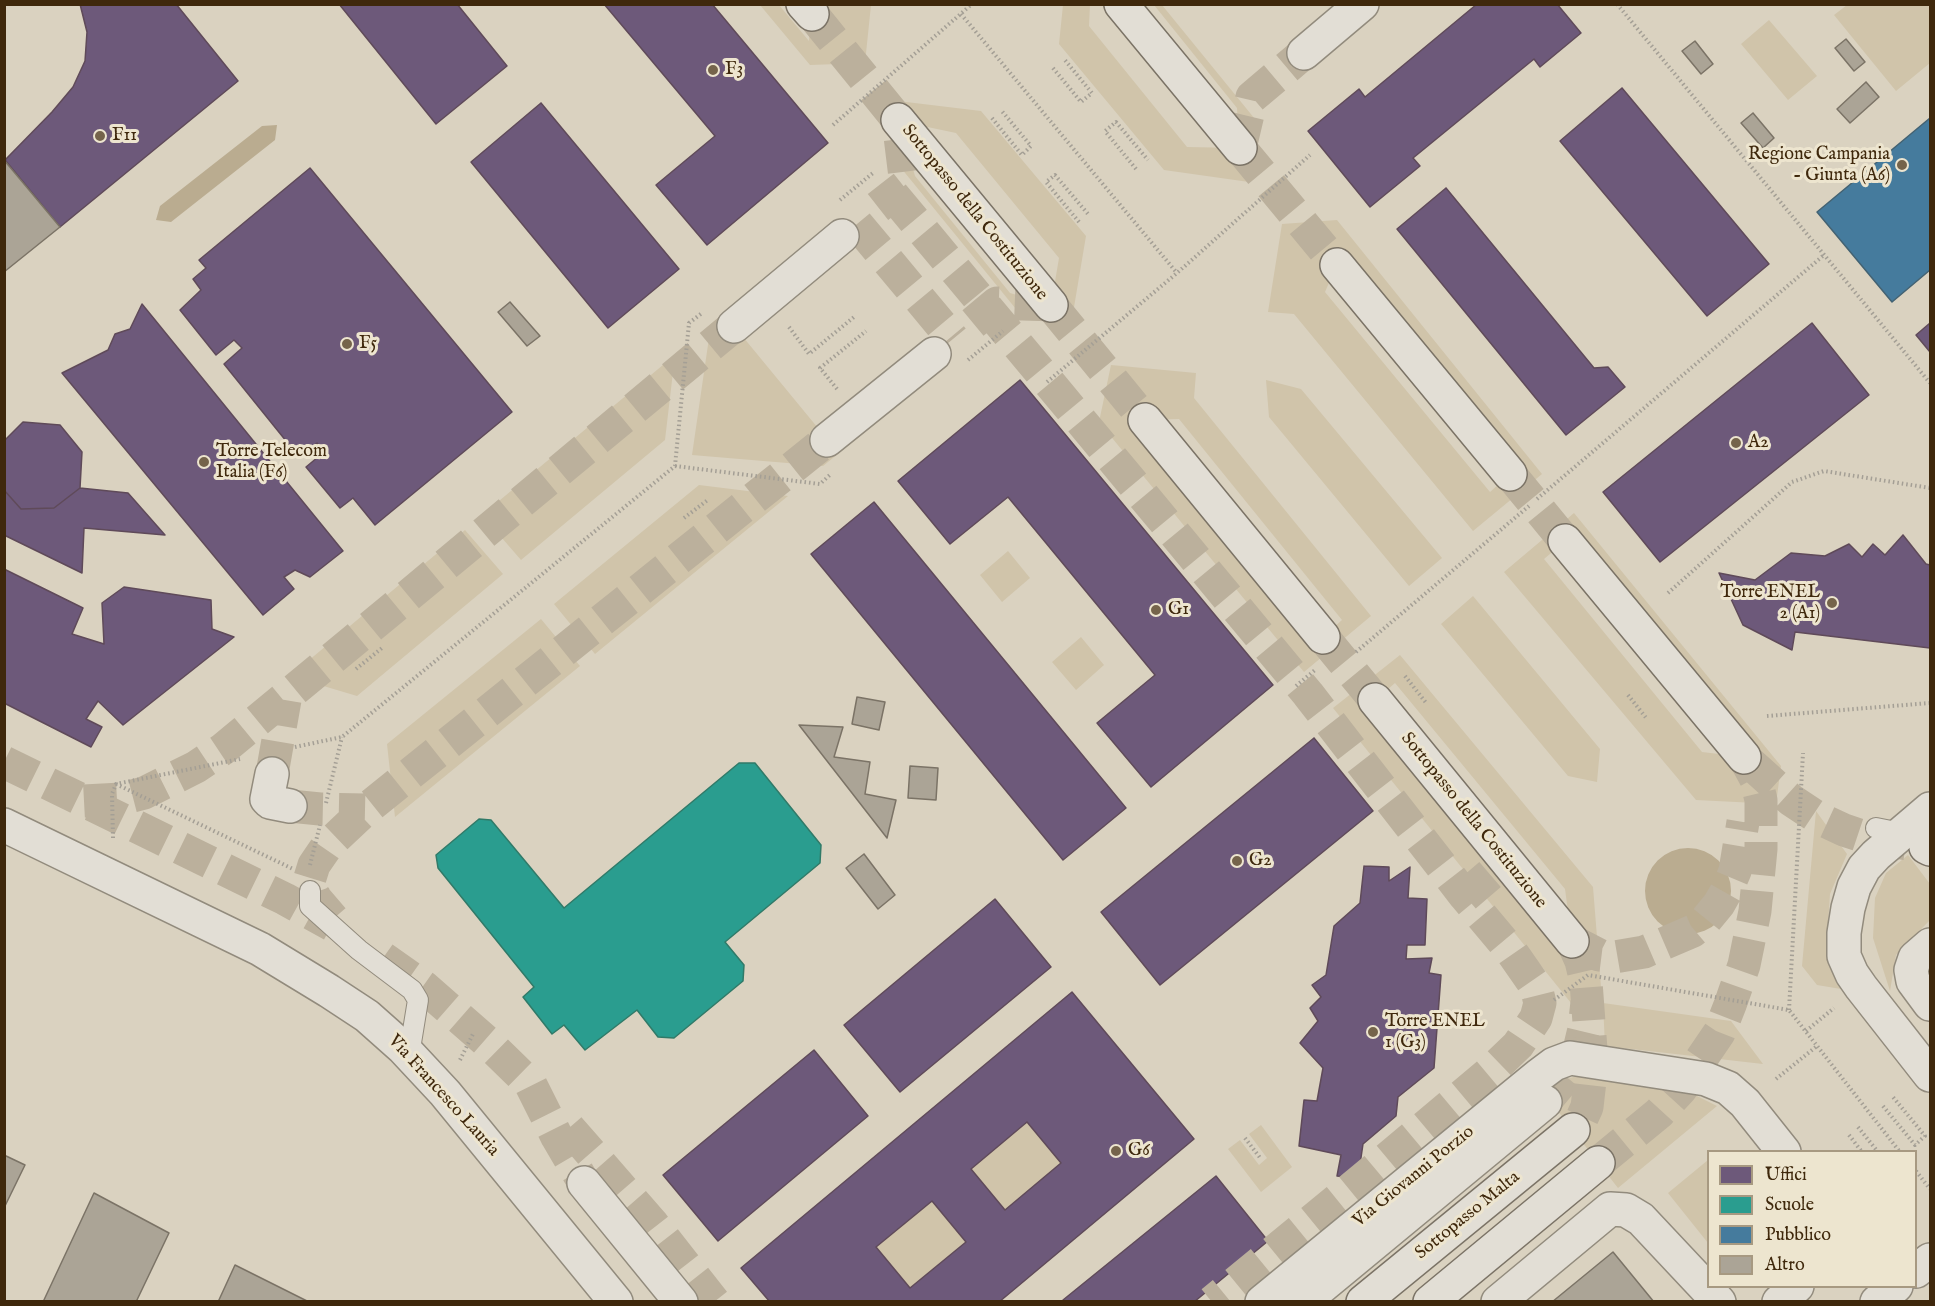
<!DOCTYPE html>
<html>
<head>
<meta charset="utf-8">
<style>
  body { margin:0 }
  #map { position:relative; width:1935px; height:1306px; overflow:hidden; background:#dad2c0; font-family:"IM FELL English",serif }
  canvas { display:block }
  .frame { position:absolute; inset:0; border:6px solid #3f280c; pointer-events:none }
  .legend { position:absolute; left:1707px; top:1150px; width:210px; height:138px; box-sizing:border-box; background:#ede5cf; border:2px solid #a79981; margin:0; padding:8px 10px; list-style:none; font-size:18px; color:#3f280c }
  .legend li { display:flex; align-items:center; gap:12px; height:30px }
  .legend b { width:30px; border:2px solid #a79981 }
</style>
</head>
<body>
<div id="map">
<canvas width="1935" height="1306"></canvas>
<div class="frame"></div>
<ul class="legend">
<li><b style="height:16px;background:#6d597a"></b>Uffici</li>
<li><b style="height:16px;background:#2a9d8f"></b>Scuole</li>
<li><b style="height:16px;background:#457b9d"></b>Pubblico</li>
<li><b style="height:16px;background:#aba496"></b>Altro</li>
</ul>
</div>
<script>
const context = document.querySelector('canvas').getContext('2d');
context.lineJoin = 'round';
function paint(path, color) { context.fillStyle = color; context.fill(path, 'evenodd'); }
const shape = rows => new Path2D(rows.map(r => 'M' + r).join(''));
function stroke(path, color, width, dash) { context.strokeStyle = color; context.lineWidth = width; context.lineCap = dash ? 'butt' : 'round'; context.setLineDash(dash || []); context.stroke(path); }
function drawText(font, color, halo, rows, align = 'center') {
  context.font = font + ' "IM FELL English",serif'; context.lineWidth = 6; context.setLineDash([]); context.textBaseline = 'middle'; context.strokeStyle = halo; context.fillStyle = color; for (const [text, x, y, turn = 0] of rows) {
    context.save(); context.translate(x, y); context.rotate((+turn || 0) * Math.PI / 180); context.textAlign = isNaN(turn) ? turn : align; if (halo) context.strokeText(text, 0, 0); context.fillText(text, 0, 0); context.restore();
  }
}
const green = shape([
  [760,5,779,5,809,41,811,5,871,5,865,63,810,65],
  [1063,5,1090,5,1089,26,1187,147,1239,148,1237,108,1154,5,1162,5,1259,124,1249,182,1164,170,1059,44],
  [1847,5,1930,5,1930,63,1896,91,1834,15],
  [1769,20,1817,76,1788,100,1741,44],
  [898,101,981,111,1086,236,1072,319,1020,314,888,152],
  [899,121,956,133,1059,258,1051,305,1010,293,915,176],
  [1337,220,1542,474,1473,531,1294,314,1268,312,1282,224],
  [1344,248,1521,464,1490,492,1325,292],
  [834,222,734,326,827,439,939,357,947,366,823,466,692,455,711,324],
  [675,355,665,440,521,560,482,515],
  [1111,365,1196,373,1194,398,1371,616,1304,672,1099,422],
  [1179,419,1342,620,1313,646,1145,420],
  [1266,380,1301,389,1442,558,1409,586,1269,417],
  [699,485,788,496,595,654,554,604],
  [1574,513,1781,766,1776,804,1696,800,1504,572],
  [1576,532,1577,532,1761,759,1702,752,1544,559],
  [465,530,503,574,357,696,290,676],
  [1008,551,1030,578,1002,602,980,575],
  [1473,596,1600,749,1597,782,1568,776,1441,624],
  [541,619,580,666,395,817,387,744],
  [1081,637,1104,665,1076,690,1052,662],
  [1400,655,1593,887,1601,987,1571,1003,1333,708],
  [1395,683,1565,889,1572,941,1573,969,1363,711],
  [1816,811,1847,854,1830,894,1827,942,1841,989,1817,985,1802,966],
  [1908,855,1930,884,1930,920,1896,955,1890,991,1873,938,1875,898,1886,873],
  [1603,1003,1731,1021,1763,1064,1605,1046],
  [1580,1075,1687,1091,1717,1106,1618,1188,1539,1087],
  [1027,1122,1061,1163,1005,1210,971,1169],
  [1261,1125,1292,1167,1261,1192,1228,1149,1240,1140,1259,1165,1267,1158,1249,1134],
  [1708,1160,1708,1243,1668,1193],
  [932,1201,966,1242,910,1288,876,1247]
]);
const water = shape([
  [277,125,275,140,171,222,156,220,160,206,262,126],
  '1645 891a43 43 0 1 1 86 0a43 43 0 1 1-86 0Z'
]);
const offices = shape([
  [80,4,176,4,238,81,60,227,5,160,52,112,73,87,85,61,87,32,80,4],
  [339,4,457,4,507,66,436,124,339,4],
  [604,4,712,4,828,143,707,245,656,185,715,136,604,4],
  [1477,4,1557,4,1581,33,1540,67,1534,59,1413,158,1420,166,1370,207,1308,131,1359,89,1365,97,1477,4],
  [1622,88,1769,264,1707,316,1560,141,1622,88],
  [541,103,679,269,608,328,471,162,541,103],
  [310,168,512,412,375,525,353,498,340,508,306,467,324,452,317,443,299,457,224,364,242,348,234,340,216,355,180,310,201,290,193,279,206,268,199,260,310,168],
  [1446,188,1594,368,1608,367,1625,387,1566,435,1397,229,1446,188],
  [142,304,343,551,310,577,295,570,284,577,294,589,263,615,62,373,108,350,115,334,130,329,142,304],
  [1812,323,1869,395,1660,562,1603,492,1812,323],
  [1930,323,1930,352,1916,335,1930,323],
  [1020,380,1273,685,1151,787,1097,723,1155,675,1008,497,950,544,898,481,1020,380],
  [23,422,60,425,82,452,80,488,54,508,21,509,4,490,4,441,23,422],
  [80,488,128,493,165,535,84,528,82,573,4,535,4,490,21,509,54,508,80,488],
  [874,502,1126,808,1063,860,811,554,874,502],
  [1903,535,1926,564,1930,565,1930,648,1795,632,1792,650,1743,625,1719,573,1755,580,1791,553,1825,556,1849,544,1862,557,1873,544,1885,555,1903,535],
  [4,569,83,608,72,634,104,644,102,603,124,587,211,600,212,629,234,637,123,725,98,701,86,719,102,727,91,747,4,703,4,569],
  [1314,738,1373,811,1160,985,1101,912,1314,738],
  [1364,866,1389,867,1389,881,1410,867,1408,898,1427,899,1425,945,1407,945,1406,959,1432,958,1429,973,1441,975,1434,1068,1398,1097,1396,1116,1363,1144,1358,1178,1337,1176,1341,1155,1299,1146,1304,1100,1317,1101,1323,1068,1300,1043,1318,1021,1310,1008,1321,997,1312,985,1326,975,1334,926,1360,903,1364,866],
  [995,899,1051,967,900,1092,844,1025,995,899],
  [1072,992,1194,1139,999,1302,770,1302,741,1268,1072,992],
  [1027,1122,1061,1163,1005,1210,971,1169,1027,1122],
  [932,1201,966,1242,910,1288,876,1247,932,1201],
  [814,1050,868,1116,718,1241,663,1175,814,1050],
  [1216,1176,1268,1241,1194,1302,1064,1302,1063,1300,1216,1176]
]);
const schools = shape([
  [739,763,755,763,821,845,820,863,725,942,744,965,743,981,674,1038,658,1037,637,1010,585,1050,564,1025,552,1034,523,997,534,987,438,868,436,855,479,819,491,820,564,908,739,763]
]);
const public = shape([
  [1930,118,1930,270,1892,302,1817,212,1930,118]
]);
const building = shape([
  [1846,39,1865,62,1854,71,1835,48,1846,39],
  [1695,41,1713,64,1701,74,1682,51,1695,41],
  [1866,82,1879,97,1850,123,1837,109,1866,82],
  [1753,113,1774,138,1763,148,1741,123,1753,113],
  [4,160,60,227,4,272,4,160],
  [510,302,540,336,527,346,498,312,510,302],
  [857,697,885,702,879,730,852,724,857,697],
  [799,725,843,727,834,757,870,762,865,794,896,800,887,838,799,725],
  [910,766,938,768,936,800,908,798,910,766],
  [864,854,895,895,878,909,846,868,864,854],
  [4,1155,25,1165,4,1208,4,1155],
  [94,1193,169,1233,136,1302,43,1302,94,1193],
  [1613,1252,1654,1302,1552,1302,1613,1252],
  [235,1265,307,1301,307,1302,218,1302,235,1265]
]);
const streetTunnel = shape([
  [1240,148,1252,97,1304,53],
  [893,195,1308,694,1465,896,1511,951,1536,987,1540,1003,1536,1018,1518,1045,1489,1073,1364,1178,1212,1302],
  [878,207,906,185,898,120],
  [857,224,953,339],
  [973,323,997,303,1051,305],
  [4,762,285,899,332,925],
  [272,774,285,700],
  [84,801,121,799,144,793,196,767,223,749,734,326],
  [290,806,320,809,365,810],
  [1465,896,1493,872],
  [333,919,315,898,309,881,314,865,327,846,365,810,827,440],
  [383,958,424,987,487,1042,531,1085,557,1137,584,1183],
  [1545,1102,1571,1071,1577,1058,1584,1029,1587,1002],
  [569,1128,652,1223,714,1302]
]);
const secondaryTunnel = shape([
  [812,14,898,120],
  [1240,148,1337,265],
  [1051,305,1145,420],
  [1510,474,1565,541],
  [1323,637,1375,700],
  [1750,763,1791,800,1818,818,1844,830,1868,838,1914,845],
  [1572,941,1599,955,1615,957,1644,952,1693,931,1706,920,1719,904,1727,890,1735,871,1743,822],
  [1572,941,1581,961,1586,982,1592,1063,1587,1107,1581,1120,1573,1130],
  [1598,1163,1659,1113,1681,1089,1719,1033,1730,1005,1744,965,1755,911,1761,849,1761,800,1756,779,1744,757]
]);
const path = shape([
  [1617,4,1930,383],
  [961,14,1177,273],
  [1053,68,1081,102,1092,93,1064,59],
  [992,118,1022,155,1031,146,1001,110],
  [833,125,972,4],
  [1136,169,1105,131,1116,122,1148,160],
  [840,200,873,173],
  [1079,222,1046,182,1055,175,1088,214],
  [789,327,809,354,854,317],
  [968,360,1003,331],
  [1047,382,1177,273,1310,155],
  [837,389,820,368,866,331],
  [675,466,820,484,831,474],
  [1537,499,1824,255],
  [684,518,709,499],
  [1668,593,1792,482,1824,471,1930,488],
  [1356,652,1529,506],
  [356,669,382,648],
  [1405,676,1427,704],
  [1296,686,1315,670],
  [1628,695,1647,719],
  [1767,716,1930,703],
  [295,747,342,737,675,466,689,323,702,313],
  [116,784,293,869],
  [326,803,342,737],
  [113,838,112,794,116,784,240,759],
  [310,865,320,825],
  [1554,1000,1588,975,1789,1010,1900,1152],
  [1789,1010,1803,753],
  [1806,1031,1834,1008],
  [460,1060,473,1034],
  [1776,1079,1817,1046],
  [1883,1106,1915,1145,1925,1136,1893,1097],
  [1858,1127,1878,1152],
  [1849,1135,1862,1152],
  [1245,1138,1261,1159],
  [1916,1171,1930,1189]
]);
const lane = shape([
  [1876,828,1901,833],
  [310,891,310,906,359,950,412,990,418,1000,409,1055]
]);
const street = shape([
  [1304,53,1362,4],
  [734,326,842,236],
  [827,440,934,354],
  [272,774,267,799,270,802,290,806],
  [1930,809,1876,855,1864,868,1854,887,1848,908,1844,933,1844,956,1852,974,1861,987,1930,1075],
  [4,825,260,949,329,991,367,1016,403,1048,445,1093,616,1302],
  [1930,945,1915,958,1911,970,1913,981,1930,1004],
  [584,1183,681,1302],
  [1916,1271,1930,1260],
  [1262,1302,1538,1076,1554,1064,1570,1058,1706,1079,1728,1088,1745,1103,1784,1152],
  [1303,1302,1545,1102],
  [1498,1302,1610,1209,1626,1210,1641,1219,1719,1302],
  [1779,1302,1797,1286],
  [1877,1302,1896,1286]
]);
const secondary = shape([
  [803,4,812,14],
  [1121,4,1240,148],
  [898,120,1051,305],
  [1337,265,1510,474],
  [1145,420,1323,637],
  [1565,541,1744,757],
  [1375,700,1572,941],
  [1926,847,1930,849],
  [1363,1302,1573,1130],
  [1430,1302,1598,1163]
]);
const markers = [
  [713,70,6,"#75644b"],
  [100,136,6,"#75644b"],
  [1902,165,6,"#75644b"],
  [347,344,6,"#75644b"],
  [1736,443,6,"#75644b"],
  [204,462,6,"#75644b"],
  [1832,603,6,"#75644b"],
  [1156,610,6,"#75644b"],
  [1237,861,6,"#75644b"],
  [1373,1032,6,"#75644b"],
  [1116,1151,6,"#75644b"]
];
const poiNames = [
  ["F3",725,70],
  ["F11",112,136],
  ["Regione Campania",1890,155,"right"],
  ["- Giunta (A6)",1890,176,"right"],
  ["F5",359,344],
  ["A2",1748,443],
  ["Torre Telecom",216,452],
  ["Italia (F6)",216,473],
  ["Torre ENEL",1820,593,"right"],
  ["2 (A1)",1820,614,"right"],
  ["G1",1168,610],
  ["G2",1249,861],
  ["Torre ENEL",1385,1022],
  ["1 (G3)",1385,1043],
  ["G6",1128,1151]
];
const streetNames = [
  ["Sottopasso della Costituzione",974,213,51],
  ["Sottopasso della Costituzione",1473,821,51],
  ["Via Francesco Lauria",443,1096,48],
  ["Via Giovanni Porzio",1414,1177,-39],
  ["Sottopasso Malta",1468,1216,-39]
];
paint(green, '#d0c4aa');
paint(water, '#baac90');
paint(offices, '#6d597a');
stroke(offices, '#5f4a59', 1.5);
paint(schools, '#2a9d8f');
stroke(schools, '#307a68', 1.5);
paint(public, '#457b9d');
stroke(public, '#436272', 1.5);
paint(building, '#aba496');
stroke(building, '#7b7366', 1.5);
stroke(streetTunnel, '#bbb09c', 33, [33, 16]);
stroke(secondaryTunnel, '#bbb09c', 33, [33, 16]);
stroke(lane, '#928b7d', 22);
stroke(street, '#928b7d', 36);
stroke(secondary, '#7b7366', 36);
stroke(path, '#a49f95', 4, [1.5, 3]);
stroke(lane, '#e2ded5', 20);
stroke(street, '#e2ded5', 33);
stroke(secondary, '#e2ded5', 33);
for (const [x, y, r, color] of markers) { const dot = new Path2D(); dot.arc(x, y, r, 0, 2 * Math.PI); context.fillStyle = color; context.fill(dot); stroke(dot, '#ede5cf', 2); }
drawText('18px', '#3f280c', '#ede5cf', poiNames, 'left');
drawText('18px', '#3f280c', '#ede5cf', streetNames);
</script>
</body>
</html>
